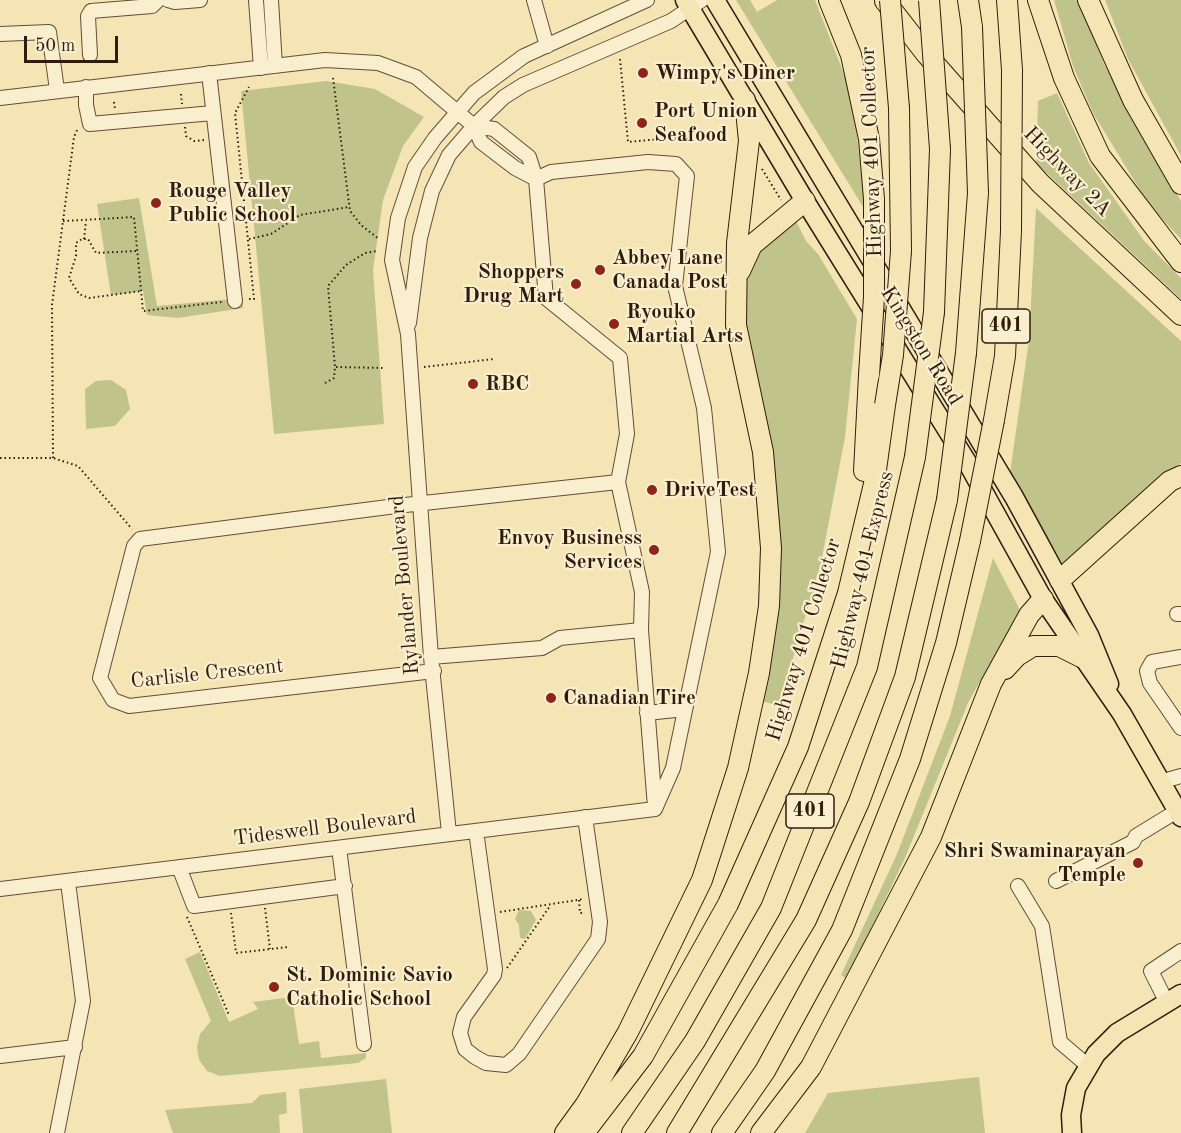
<!DOCTYPE html>
<html>
<head>
<meta charset="utf-8">
<style>
  body { margin:0 }
  #map { position:relative; width:1181px; height:1133px; overflow:hidden; background:#f6e5b4; font-family:"Old Standard TT",serif }
  canvas { display:block }
  .scale { position:absolute; left:24px; top:36px; width:94px; height:27px; box-sizing:border-box; border:3px solid #301c0d; border-top:0; padding-left:8px; font-size:18px; line-height:21px; white-space:nowrap; color:#301c0d; -webkit-text-stroke:4px #f9eece; paint-order:stroke }
</style>
</head>
<body>
<div id="map">
<canvas width="1181" height="1133"></canvas>
<div class="scale">50 m</div>
</div>
<script>
const context = document.querySelector('canvas').getContext('2d');
context.lineJoin = 'round';
function paint(path, color) { context.fillStyle = color; context.fill(path, 'evenodd'); }
const shape = rows => new Path2D(rows.map(r => 'M' + r).join(''));
function stroke(path, color, width, dash) { context.strokeStyle = color; context.lineWidth = width; context.lineCap = dash ? 'butt' : 'round'; context.setLineDash(dash || []); context.stroke(path); }
function drawText(font, color, halo, rows, align = 'center') {
  context.font = font + ' "Old Standard TT",serif'; context.lineWidth = 4.5; context.setLineDash([]); context.textBaseline = 'middle'; context.strokeStyle = halo; context.fillStyle = color; for (const [text, x, y, turn = 0] of rows) {
    context.save(); context.translate(x, y); context.rotate((+turn || 0) * Math.PI / 180); context.textAlign = isNaN(turn) ? turn : align; if (halo) context.strokeText(text, 0, 0); context.fillText(text, 0, 0); context.restore();
  }
}
const green = shape([
  [736,0,750,0,757,12,777,0,815,0,846,79,857,136,865,210],
  [1054,0,1080,0,1104,64,1181,201,1181,239,1149,205,1093,113,1073,66],
  [1105,0,1181,0,1181,156,1128,59],
  [326,81,375,89,424,117,403,146,383,200,373,270,384,424,274,434,241,91],
  [1057,93,1089,163,1145,242,1181,278,1181,299,1036,163,1038,101],
  [139,198,157,306,243,298,243,308,178,318,147,315,143,291,111,295,97,204],
  [1036,208,1181,341,1181,463,1063,564,1010,473,1029,340],
  [796,221,806,241,818,254,857,319,845,437,821,563,779,706,762,701,776,596,775,474,757,375,744,325,743,284,748,263,769,237],
  [111,380,126,390,130,409,115,426,86,429,85,389,96,381],
  [993,558,1020,610,968,703,905,858,847,979,841,975,897,854,950,716],
  [519,910,531,911,536,920,525,939,520,938,519,925,515,919],
  [200,952,229,1022,258,1009,253,1002,292,997,299,1044,319,1041,321,1058,366,1053,366,1058,358,1063,220,1076,207,1071,199,1060,197,1047,200,1034,211,1021,185,959],
  [979,1077,985,1133,805,1133,828,1093],
  [386,1079,392,1133,303,1133,299,1089],
  [286,1092,287,1113,279,1115,280,1133,173,1133,165,1110,252,1103,260,1095]
]);
const path = shape([
  [620,59,628,142,681,137],
  [333,78,350,211,361,225,379,239],
  [181,94,182,104],
  [114,102,115,109],
  [185,127,186,136,194,141,205,140],
  [762,169,781,200],
  [63,221,134,217,143,311,222,302],
  [84,239,86,221],
  [249,239,271,234,300,215,349,207],
  [136,251,96,253,88,239,82,239,76,243,76,256,69,278,79,294,89,298,141,291],
  [249,299,254,299,235,113,249,87],
  [336,367,384,368],
  [424,367,494,359],
  [325,383,334,378,335,367,328,286,346,265,365,253,377,251],
  [0,458,53,458,78,466,132,529],
  [53,458,52,305,74,137,78,128],
  [579,900,580,913,585,913],
  [265,908,270,949],
  [500,912,584,899],
  [231,913,236,953,288,947],
  [187,917,229,1015],
  [507,968,550,906]
]);
const minor = shape([
  [168,0,175,2,200,0],
  [256,0,261,68],
  [271,0,275,66],
  [534,0,547,46],
  [0,34,49,32,57,90],
  [90,55,88,16,91,11,152,6,158,0],
  [209,73,235,301],
  [86,87,86,105,90,124,213,113],
  [0,98,325,60,378,63,416,77,474,126,481,142,515,168,536,179],
  [536,179,551,172,648,162,676,164,687,176,675,286,704,408,718,552,673,768,655,809],
  [409,323,420,238,432,191,449,155,474,126,504,97,523,85,671,21,702,0],
  [1177,614,1181,614],
  [641,630,655,807],
  [431,657,542,648,560,638,641,630,642,592,618,482,627,434,620,358,546,298,536,179,529,157,494,129,474,126],
  [1181,657,1152,662,1147,671,1150,683,1181,728],
  [434,671,129,706,113,700,100,678,134,546,140,539,396,506,618,482],
  [647,713,685,709],
  [1160,782,1181,776],
  [476,831,495,969,494,975,464,1017,460,1033,465,1049,475,1057,486,1063,506,1065,519,1054,598,939,600,922,585,817],
  [449,833,431,657,408,334,392,260,398,218,415,167,435,138,474,93,524,56,647,0],
  [339,848,364,1044],
  [179,867,194,906,345,886],
  [1056,881,1133,842,1136,836,1177,811],
  [1018,886,1042,926,1060,1042,1087,1065],
  [0,889,655,809],
  [1167,1003,1151,971,1181,951],
  [0,1056,75,1047],
  [57,1133,83,1001,68,882]
]);
const major = shape([
  [685,0,805,201,967,462,1043,599,1122,714,1181,817],
  [715,0,1014,497,1089,635,1109,684],
  [1072,1133,1071,1115,1076,1088,1096,1054,1117,1033,1181,994]
]);
const highway = shape([
  [829,0,851,55,869,139,874,199],
  [968,0,972,27],
  [1007,0,1012,70],
  [1038,0,1064,78,1100,156,1181,262],
  [1088,0,1133,100,1181,184],
  [885,1,927,55,1040,183,1181,315],
  [899,108,901,251],
  [740,271,752,245,805,201],
  [934,312,940,149],
  [966,353,978,193],
  [994,420,1005,356,1011,231],
  [864,471,869,375],
  [1060,580,1170,481,1181,476],
  [1005,669,1017,656,1033,646,1059,646,1081,657],
  [565,1133,586,1104,628,1032,702,880,738,768,759,673,769,606,771,548,763,452,736,325,737,243,749,141,745,100],
  [584,1133,643,1056,728,904,798,747,848,593,874,484,885,405],
  [632,1133,695,1041,771,908,867,667,915,457],
  [677,1133,806,920,859,802,905,677,947,500],
  [722,1133,765,1071,842,930,910,759,946,643,970,541],
  [761,1133,811,1067,931,837,991,684,1029,615,1043,599]
]);
const highwayBridge = shape([
  [890,0,899,108],
  [929,0,940,149],
  [972,27,978,193],
  [1011,231,1012,70],
  [869,375,874,297,874,199],
  [885,405,893,355,901,251],
  [915,457,934,312],
  [947,500,966,353],
  [970,541,994,420]
]);
const markers = [
  [643,73,6,"#8f2418"],
  [642,123,6,"#8f2418"],
  [156,203,6,"#8f2418"],
  [600,270,6,"#8f2418"],
  [576,284,6,"#8f2418"],
  [614,324,6,"#8f2418"],
  [473,384,6,"#8f2418"],
  [652,490,6,"#8f2418"],
  [654,550,6,"#8f2418"],
  [551,698,6,"#8f2418"],
  [1138,863,6,"#8f2418"],
  [274,987,6,"#8f2418"]
];
const shields = [
  [1006,326,48],
  [810,811,48]
];
const shieldNames = [
  ["401",1006,326],
  ["401",810,811]
];
const poiNames = [
  ["Wimpy's Diner",655,73],
  ["Port Union",654,111],
  ["Seafood",654,135],
  ["Rouge Valley",168,191],
  ["Public School",168,215],
  ["Abbey Lane",612,258],
  ["Canada Post",612,282],
  ["Shoppers",564,272,"right"],
  ["Drug Mart",564,296,"right"],
  ["Ryouko",626,312],
  ["Martial Arts",626,336],
  ["RBC",485,384],
  ["DriveTest",664,490],
  ["Envoy Business",642,538,"right"],
  ["Services",642,562,"right"],
  ["Canadian Tire",563,698],
  ["Shri Swaminarayan",1126,851,"right"],
  ["Temple",1126,875,"right"],
  ["St. Dominic Savio",286,975],
  ["Catholic School",286,999]
];
const streetNames = [
  ["Highway 401 Collector",872,152,-92],
  ["Highway 2A",1067,172,46],
  ["Kingston Road",921,346,58],
  ["Highway 401 Express",863,570,-76],
  ["Rylander Boulevard",405,585,-95],
  ["Highway 401 Collector",804,640,-73],
  ["Carlisle Crescent",207,674,-6],
  ["Tideswell Boulevard",325,828,-7]
];
paint(green, '#c0c38a');
stroke(minor, '#624e37', 16);
stroke(major, '#301c0d', 21);
stroke(highway, '#301c0d', 22);
stroke(path, '#301c0d', 2, [1.5, 3]);
stroke(minor, '#f9eece', 14);
stroke(major, '#f6e5b4', 18);
stroke(highway, '#f6e5b4', 20);
stroke(highwayBridge, '#301c0d', 22, []);
stroke(highwayBridge, '#f6e5b4', 20);
for (const [x, y, r, color] of markers) { const dot = new Path2D(); dot.arc(x, y, r, 0, 2 * Math.PI); context.fillStyle = color; context.fill(dot); stroke(dot, '#f9eece', 2); }
for (const [x, y, w] of shields) { const box = new Path2D(); box.roundRect(x - w / 2, y - 17, w, 34, 4.5); context.fillStyle = '#f9eece'; context.fill(box); stroke(box, '#301c0d', 1.5); }
drawText('bold 20px', '#301c0d', null, shieldNames);
drawText('bold 21px', '#301c0d', '#f9eece', poiNames, 'left');
drawText('21px', '#301c0d', '#f9eece', streetNames);
</script>
</body>
</html>
